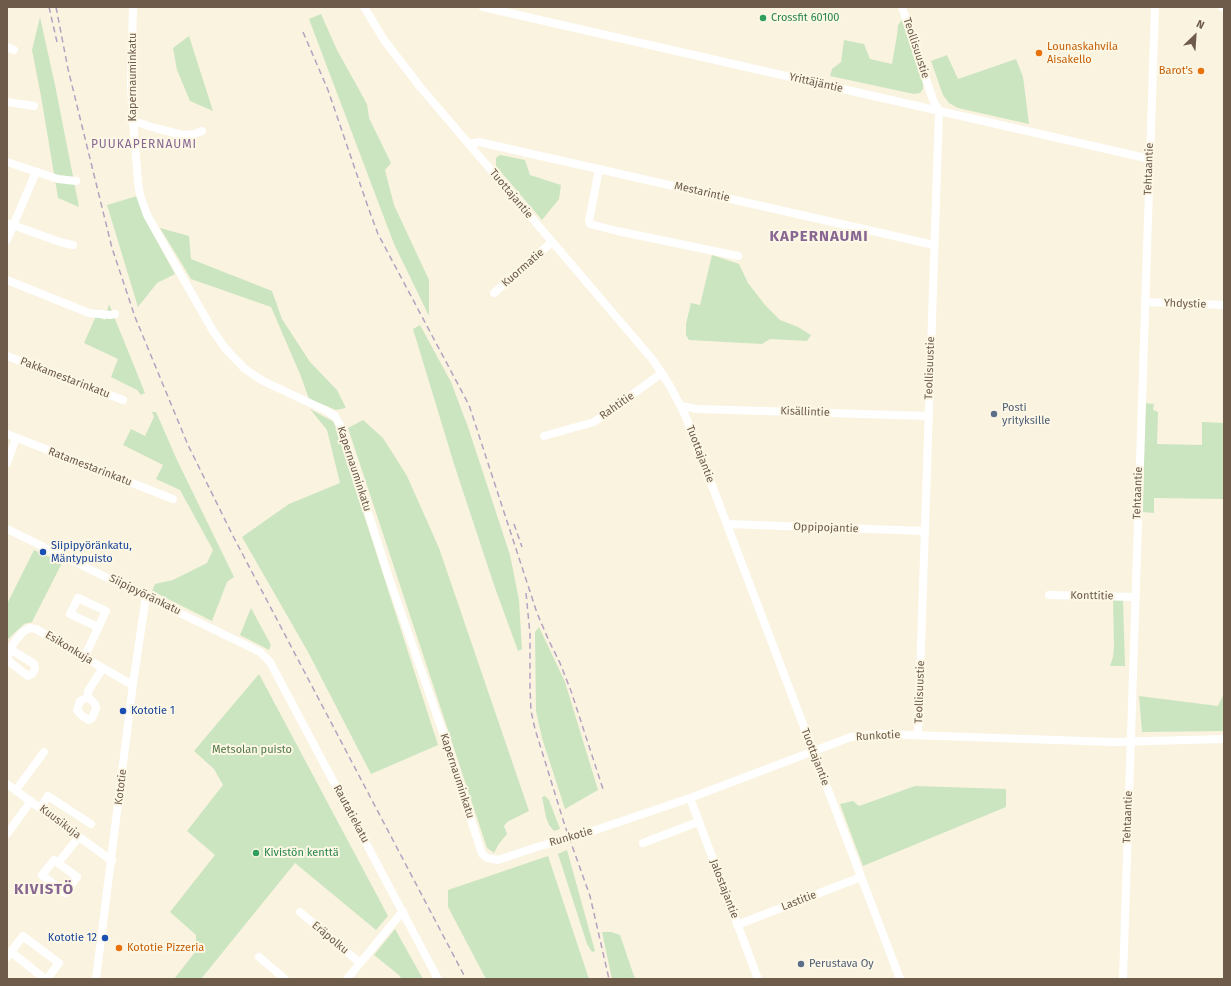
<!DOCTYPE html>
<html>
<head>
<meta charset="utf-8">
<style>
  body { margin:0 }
  #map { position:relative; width:1231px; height:986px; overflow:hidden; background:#faf3e0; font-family:"Fira Sans",sans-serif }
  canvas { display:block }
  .frame { position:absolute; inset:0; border:8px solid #6e5b4a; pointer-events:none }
  .north { position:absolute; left:1175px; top:16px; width:40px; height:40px; -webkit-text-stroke:3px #fdf7e6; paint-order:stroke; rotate:25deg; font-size:11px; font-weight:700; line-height:16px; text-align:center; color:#6e5b4a }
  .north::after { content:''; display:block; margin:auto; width:14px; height:18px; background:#6e5b4a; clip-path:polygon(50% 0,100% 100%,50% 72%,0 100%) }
</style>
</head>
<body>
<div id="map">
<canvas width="1231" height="986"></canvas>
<div class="frame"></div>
<div class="north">N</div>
</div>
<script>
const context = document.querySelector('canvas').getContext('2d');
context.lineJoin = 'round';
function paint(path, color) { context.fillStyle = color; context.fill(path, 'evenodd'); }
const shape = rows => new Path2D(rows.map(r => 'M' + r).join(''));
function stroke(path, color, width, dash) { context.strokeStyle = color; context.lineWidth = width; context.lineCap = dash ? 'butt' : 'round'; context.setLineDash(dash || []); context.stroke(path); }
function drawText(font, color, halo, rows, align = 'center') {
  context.font = font + ' "Fira Sans",sans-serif'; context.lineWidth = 4; context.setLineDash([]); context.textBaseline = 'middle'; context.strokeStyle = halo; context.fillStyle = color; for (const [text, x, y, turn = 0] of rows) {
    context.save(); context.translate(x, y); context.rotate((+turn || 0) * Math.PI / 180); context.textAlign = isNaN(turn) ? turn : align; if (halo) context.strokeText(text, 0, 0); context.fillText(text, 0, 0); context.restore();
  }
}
const green = shape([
  [321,14,337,50,367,104,369,118,391,163,385,170,394,205,429,280,429,316,394,244,309,19],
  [40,17,55,85,79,207,58,198,41,96,32,50],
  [902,20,923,84,923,89,920,93,914,94,830,76,832,69,841,62,844,40,864,44,870,59,892,64,897,35,898,25],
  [189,36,213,111,190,101,177,70,173,48],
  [947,55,958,79,1016,59,1023,77,1029,124,958,108,949,103,943,95,931,61],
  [500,155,525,160,530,175,561,185,559,199,542,220,496,166,496,158],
  [137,196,147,223,175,274,157,283,138,307,107,205],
  [160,228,189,236,191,259,272,291,282,319,310,362,337,390,346,408,336,410,309,399,300,374,271,307,191,279],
  [712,255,739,264,748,283,765,305,780,320,798,327,811,335,807,341,770,339,762,344,689,340,686,335,686,324,691,303,700,305],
  [109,304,145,393,141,395,137,390,111,377,118,359,84,343,96,316,105,320],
  [420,325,451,382,468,427,510,555,519,600,522,649,518,651,494,585,454,464,413,329],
  [1145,403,1154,404,1153,410,1158,412,1157,444,1202,445,1202,422,1224,423,1224,499,1154,498,1154,513,1143,512],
  [310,409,334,422,438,745,371,774,308,652,242,537,289,504,340,483,327,430],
  [152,412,156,412,177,460,234,577,227,582,212,621,152,591,155,584,173,580,207,563,213,550,180,490,156,479,163,465,123,445,131,429,145,436,154,417],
  [363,420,383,438,407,476,439,548,529,811,507,822,504,826,507,834,498,845,494,853,487,848,348,428],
  [34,550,62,563,32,622,24,624,7,640,7,604],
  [1113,600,1123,600,1125,666,1110,666,1113,657,1114,647],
  [251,608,271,645,269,650,240,635],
  [539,627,565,682,598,790,565,809,542,738,536,711,535,632],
  [259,674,388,916,376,930,295,863,201,979,174,979,196,951,196,935,170,912,215,855,187,831,223,785,214,769,194,751],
  [1224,693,1224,731,1142,732,1139,696,1218,706],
  [915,786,1006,789,1006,807,863,866,840,804,853,801,859,806],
  [545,796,549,800,560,829,554,831,549,825,546,817,542,797],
  [567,850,595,951,592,952,587,944,558,854],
  [548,856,589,979,486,979,448,907,448,890],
  [395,929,423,979,401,979,400,976,374,955],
  [602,932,611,932,620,935,635,979,612,979]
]);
const minor = shape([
  [133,7,131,86,133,121,138,182,140,195,147,215,213,331,225,348,245,369,263,381,325,410,335,416,337,420,341,427,388,575,449,750,482,854,487,858,498,860,537,847,581,835,690,798,851,737,881,734,1113,742,1224,739],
  [364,7,384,40,421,88,653,360,670,386,686,417,900,979],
  [483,7,1150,159],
  [902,7,933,100,939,111,918,735],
  [1222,7,1224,7],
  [7,47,14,50],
  [7,102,34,106],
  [133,121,155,128,183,135,194,134,202,131],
  [469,144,479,142,934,245],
  [7,162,58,179,76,181],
  [599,169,589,221,590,224,617,231,738,256],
  [7,223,60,242,73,245],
  [7,240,36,172],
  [7,280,89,313,110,315,115,314],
  [494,293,552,242],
  [1145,302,1224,305],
  [7,356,123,400],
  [681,406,697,409,929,416],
  [7,434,173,499],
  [544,436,594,422,662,373],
  [7,463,16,438],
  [727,524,925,531],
  [7,529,260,652,270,662,438,979],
  [1049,595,1135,597],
  [10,649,34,664,35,669,32,674,28,676,11,663,8,659,8,653,10,649,16,640,23,632,29,628,36,629,127,682,133,684],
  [84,658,106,611,78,598,70,614,98,627],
  [88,697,95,704,96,709,92,718,89,720,82,716,77,710,80,701,88,697,88,691,103,668],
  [7,784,112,861],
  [16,790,44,752],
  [690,798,758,979],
  [40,808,48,796,91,824],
  [7,834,31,801],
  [643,843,698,822],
  [58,863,77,877,65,893,42,875,54,860,58,863,79,837],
  [300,912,360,963],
  [737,925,861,877],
  [11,952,45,979],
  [7,957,23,936,59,963,47,979],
  [259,957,285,979],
  [96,979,133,684,146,596],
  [347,979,403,911],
  [1123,979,1155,7]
]);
const rail = shape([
  [49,7,57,42],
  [56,7,68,69,112,248,135,317,188,445,233,536,466,979],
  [303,32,328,90,368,207,378,234,469,405,537,613,549,641,560,663,571,691,603,789],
  [514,524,522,547],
  [526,593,530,634,530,689,531,711,535,729,565,826,590,896,609,979]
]);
const markers = [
  [763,18,4,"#2e9e5b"],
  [1039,53,4,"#e8710a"],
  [1201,71,4,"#e8710a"],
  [994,414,4,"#5c6f8a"],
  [43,552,4,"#1a4fb4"],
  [123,711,4,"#1a4fb4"],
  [256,853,4,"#2e9e5b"],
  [105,938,4,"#1a4fb4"],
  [119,948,4,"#e8710a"],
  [801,964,4,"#5c6f8a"]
];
const leisureNames = [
  ["Crossfit 60100",771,18],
  ["Kivistön kenttä",264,853]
];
const foodNames = [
  ["Lounaskahvila",1047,47],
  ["Aisakello",1047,60],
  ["Barot's",1193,71,"right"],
  ["Kototie Pizzeria",127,948]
];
const streetNames = [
  ["Teollisuustie",916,48,72],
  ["Kapernauminkatu",133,77,-90],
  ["Yrittäjäntie",816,83,13],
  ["Tehtaantie",1149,169,-88],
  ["Mestarintie",702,192,13],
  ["Tuottajantie",511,194,50],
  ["Kuormatie",523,268,-41],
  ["Yhdystie",1185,304,2],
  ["Teollisuustie",930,368,-88],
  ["Pakkamestarinkatu",65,378,21],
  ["Rahtitie",617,406,-35],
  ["Kisällintie",805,412,2],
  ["Tuottajantie",700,454,69],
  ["Ratamestarinkatu",90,467,21],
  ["Kapernauminkatu",354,469,72],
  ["Tehtaantie",1138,493,-88],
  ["Oppipojantie",826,528,2],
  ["Siipipyöränkatu",145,595,26],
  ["Konttitie",1092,596,1],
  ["Esikonkuja",69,648,31],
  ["Teollisuustie",920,692,-88],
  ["Runkotie",878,736,-3],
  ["Tuottajantie",815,757,69],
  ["Kapernauminkatu",457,776,72],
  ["Kototie",121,787,-83],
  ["Rautatiekatu",351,814,62],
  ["Tehtaantie",1128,817,-88],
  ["Kuusikuja",60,822,37],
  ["Runkotie",571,837,-16],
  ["Jalostajantie",724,889,69],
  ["Lastitie",799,901,-21],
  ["Eräpolku",330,938,40]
];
const serviceNames = [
  ["Posti",1002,408],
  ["yrityksille",1002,421],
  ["Perustava Oy",809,964]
];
const transitNames = [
  ["Siipipyöränkatu,",51,546],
  ["Mäntypuisto",51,559],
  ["Kototie 1",131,711],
  ["Kototie 12",97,938,"right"]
];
const parkNames = [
  ["Metsolan puisto",252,750]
];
const neighbourhoodNames = [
  ["PUUKAPERNAUMI",144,145]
];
const districtNames = [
  ["KAPERNAUMI",819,237],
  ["KIVISTÖ",44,890]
];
paint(green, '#cbe5c0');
stroke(minor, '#fff', 8);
stroke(rail, '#b6a1c1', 1.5, [6, 4]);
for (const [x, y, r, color] of markers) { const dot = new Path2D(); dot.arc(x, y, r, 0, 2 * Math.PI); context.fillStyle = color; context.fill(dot); stroke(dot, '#fdf7e6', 1.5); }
drawText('11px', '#27864d', '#fdf7e6', leisureNames, 'left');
drawText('11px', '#c56008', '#fdf7e6', foodNames, 'left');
drawText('11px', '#6e5b4a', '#fdf7e6', streetNames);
drawText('11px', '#4e5e75', '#fdf7e6', serviceNames, 'left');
drawText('11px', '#164399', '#fdf7e6', transitNames, 'left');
drawText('11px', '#4f7946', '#fdf7e6', parkNames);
context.letterSpacing = '1px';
drawText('12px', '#876691', '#fdf7e6', neighbourhoodNames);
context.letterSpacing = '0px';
context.letterSpacing = '1px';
drawText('bold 15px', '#876691', '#fdf7e6', districtNames);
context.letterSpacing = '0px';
</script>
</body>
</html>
